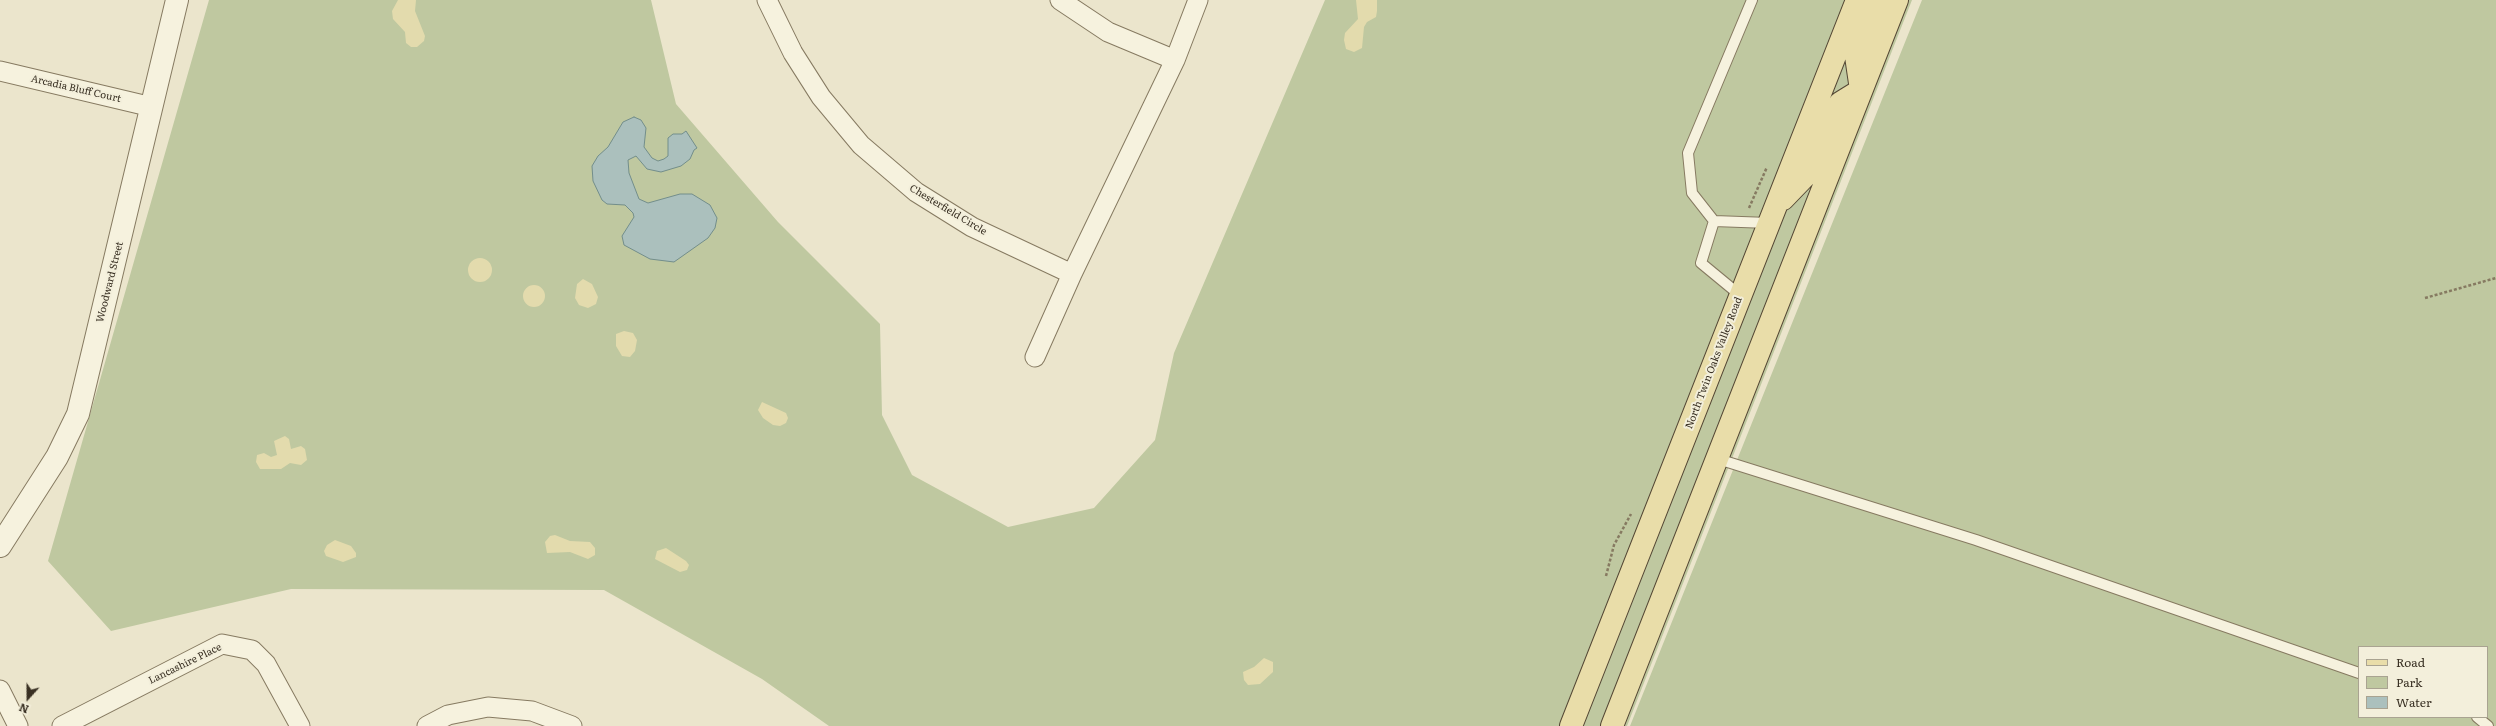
<!DOCTYPE html>
<html>
<head>
<meta charset="utf-8">
<style>
  body { margin:0 }
  #map { position:relative; width:2496px; height:726px; overflow:hidden; background:#ebe5cc; font-family:Literata,serif }
  canvas { display:block }
  .legend { position:absolute; left:2358px; top:646px; width:130px; height:72px; box-sizing:border-box; background:#f3efdb; border:1px solid #a9a391; margin:0; padding:5px 7px; list-style:none; font-size:12px; color:#393023 }
  .legend li { display:flex; align-items:center; gap:8px; height:20px }
  .legend b { width:20px; border:1px solid #a9a391 }
  .north { position:absolute; left:8px; top:678px; width:40px; height:40px; -webkit-text-stroke:3px #f3efdb; paint-order:stroke; rotate:201deg; font-size:11px; font-weight:700; line-height:16px; text-align:center; color:#393023 }
  .north::after { content:''; display:block; margin:auto; width:14px; height:18px; background:#393023; clip-path:polygon(50% 0,100% 100%,50% 72%,0 100%) }
</style>
</head>
<body>
<div id="map">
<canvas width="2496" height="726"></canvas>
<ul class="legend">
<li><b style="height:5px;background:#e9dda9"></b>Road</li>
<li><b style="height:11px;background:#bfc8a0"></b>Park</li>
<li><b style="height:11px;background:#abc0bd"></b>Water</li>
</ul>
<div class="north">N</div>
</div>
<script>
const context = document.querySelector('canvas').getContext('2d');
context.lineJoin = 'round';
function paint(path, color) { context.fillStyle = color; context.fill(path, 'evenodd'); }
const shape = rows => new Path2D(rows.map(r => 'M' + r).join(''));
function stroke(path, color, width, dash) { context.strokeStyle = color; context.lineWidth = width; context.lineCap = dash ? 'butt' : 'round'; context.setLineDash(dash || []); context.stroke(path); }
function drawText(font, color, halo, rows, align = 'center') {
  context.font = font + ' Literata,serif'; context.lineWidth = 4; context.setLineDash([]); context.textBaseline = 'middle'; context.strokeStyle = halo; context.fillStyle = color; for (const [text, x, y, turn = 0] of rows) {
    context.save(); context.translate(x, y); context.rotate((+turn || 0) * Math.PI / 180); context.textAlign = isNaN(turn) ? turn : align; if (halo) context.strokeText(text, 0, 0); context.fillText(text, 0, 0); context.restore();
  }
}
const green = shape([
  [209,0,651,0,676,104,778,222,880,324,882,415,912,475,1008,527,1094,508,1155,440,1174,353,1325,0,1912,0,1627,726,829,726,762,679,604,590,291,589,111,631,48,561],
  [1922,0,2496,0,2496,726,1630,726],
  [2359,647,2487,647,2487,717,2359,717]
]);
const sand = shape([
  [398,0,416,0,415,11,425,36,424,41,417,47,411,47,406,43,405,32,393,19,392,11],
  [1356,0,1377,0,1377,11,1376,17,1367,22,1364,27,1362,48,1354,52,1346,49,1344,40,1345,33,1358,19],
  '468 270a12 12 0 1 1 24 0a12 12 0 1 1-24 0Z',
  [583,279,592,284,598,297,596,304,588,308,579,305,575,298,577,284],
  '523 296a11 11 0 1 1 22 0a11 11 0 1 1-22 0Z',
  [624,331,633,333,637,340,635,351,630,357,622,356,616,346,616,334],
  [762,402,786,413,788,418,786,423,780,426,773,425,763,418,758,410],
  [285,436,289,439,291,449,301,446,305,449,307,460,301,465,290,463,281,469,260,469,256,462,257,455,264,453,271,457,277,455,274,441],
  [555,535,570,541,590,542,595,548,595,555,588,559,570,552,547,553,545,542,550,536],
  [335,540,351,546,356,553,356,557,343,562,326,556,324,551,327,545],
  [666,548,686,561,689,565,687,570,680,572,655,559,657,551],
  [1264,658,1273,662,1273,672,1260,684,1248,685,1244,680,1243,672,1254,667]
]);
const water = shape([
  [634,117,641,120,646,128,644,147,652,158,658,161,664,159,668,156,668,138,673,134,682,134,686,131,697,148,694,150,690,159,681,166,661,172,647,169,636,156,628,160,629,173,639,199,648,203,680,194,692,194,710,205,717,218,715,228,708,238,674,262,650,259,624,245,622,236,634,217,633,213,625,205,607,204,602,200,593,181,592,166,598,156,608,147,623,122,634,117]
]);
const path = shape([
  [1749,208,1767,167],
  [2425,298,2496,278],
  [1606,576,1614,545,1631,514]
]);
const service = shape([
  [1714,221,1692,193,1688,153,1752,0],
  [1741,296,1701,263,1714,221,1769,223],
  [1718,459,1976,540,2359,673],
  [2477,717,2488,726]
]);
const minor = shape([
  [767,0,793,53,821,97,861,145,916,192,972,227,1072,274],
  [1060,0,1108,32,1175,60],
  [0,71,152,107],
  [1035,357,1072,274,1175,60,1198,0],
  [0,690,18,726],
  [62,726,222,644,252,650,266,664,300,726],
  [427,726,448,715,488,707,532,711,572,726]
]);
const tertiary = shape([
  [0,546,57,457,78,414,177,0]
]);
const primary = shape([
  [1861,90,1856,56,1877,0],
  [1783,199,1809,172,1840,103,1861,90],
  [1571,726,1857,0],
  [1612,726,1897,0]
]);
const streetNames = [
  ["Arcadia Bluff Court",76,89,13],
  ["Chesterfield Circle",948,210,31],
  ["Woodward Street",110,282,-76],
  ["North Twin Oaks Valley Road",1714,363,-69],
  ["Lancashire Place",185,664,-26]
];
paint(green, '#bfc8a0');
paint(sand, '#e3dbad');
paint(water, '#abc0bd');
stroke(water, '#738e8b', 1);
stroke(service, '#867a61', 12);
stroke(minor, '#867a61', 21);
stroke(tertiary, '#867a61', 24);
stroke(primary, '#554835', 24);
stroke(path, '#867a61', 2.5, [3, 2]);
stroke(service, '#f6f2de', 10);
stroke(minor, '#f6f2de', 19);
stroke(tertiary, '#f6f2de', 22);
stroke(primary, '#e9dda9', 22);
drawText('10px', '#393023', '#f3efdb', streetNames);
</script>
</body>
</html>
